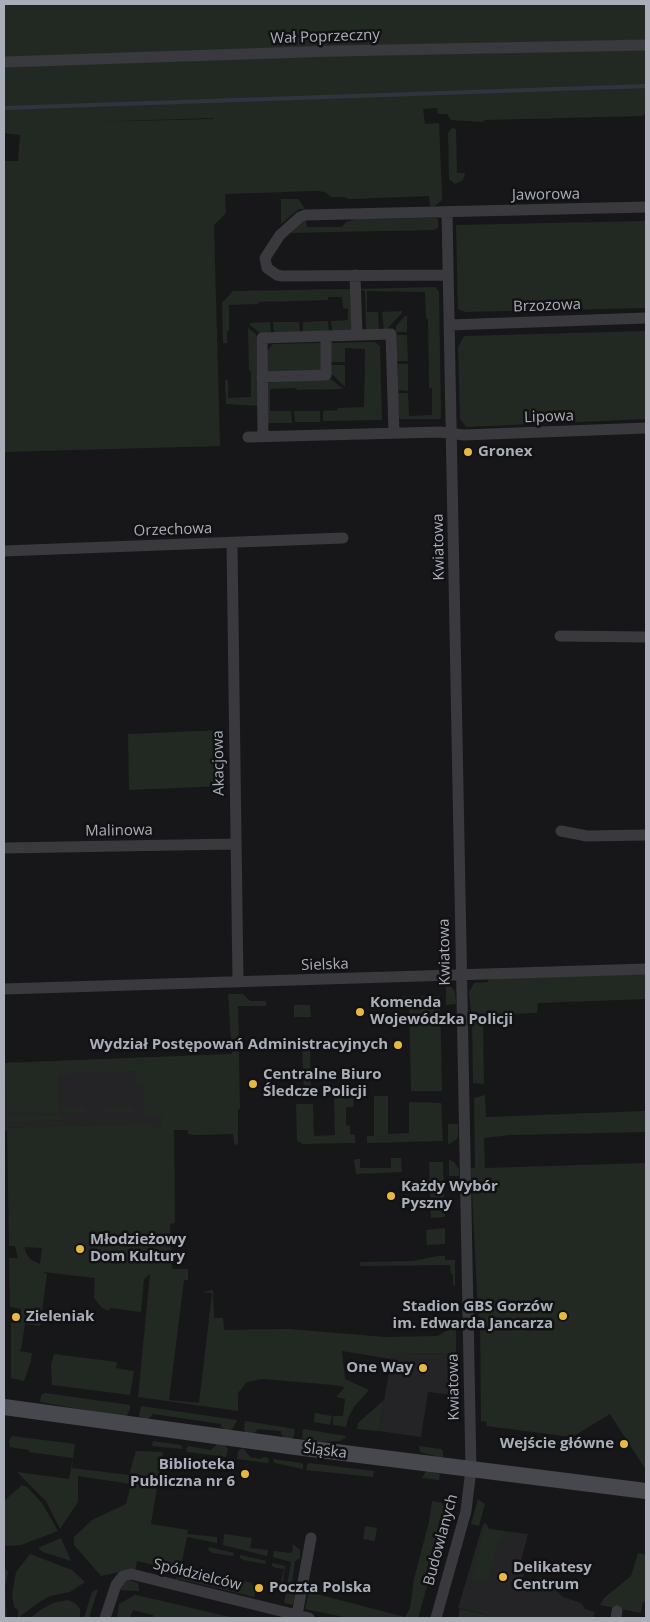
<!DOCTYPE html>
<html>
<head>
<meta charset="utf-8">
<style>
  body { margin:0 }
  #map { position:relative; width:650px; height:1622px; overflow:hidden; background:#171719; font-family:"Open Sans",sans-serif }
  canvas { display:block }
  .frame { position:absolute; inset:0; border:5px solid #aaaeb8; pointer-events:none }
</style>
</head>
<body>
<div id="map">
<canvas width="650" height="1622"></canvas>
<div class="frame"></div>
</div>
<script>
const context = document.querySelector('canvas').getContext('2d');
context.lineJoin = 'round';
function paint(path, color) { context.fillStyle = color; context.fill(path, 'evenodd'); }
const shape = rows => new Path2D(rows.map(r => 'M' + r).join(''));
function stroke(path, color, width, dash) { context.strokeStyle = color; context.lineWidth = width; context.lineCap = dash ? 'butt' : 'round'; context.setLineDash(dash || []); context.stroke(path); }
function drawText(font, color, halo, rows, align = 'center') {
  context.font = font + ' "Open Sans",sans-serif'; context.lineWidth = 5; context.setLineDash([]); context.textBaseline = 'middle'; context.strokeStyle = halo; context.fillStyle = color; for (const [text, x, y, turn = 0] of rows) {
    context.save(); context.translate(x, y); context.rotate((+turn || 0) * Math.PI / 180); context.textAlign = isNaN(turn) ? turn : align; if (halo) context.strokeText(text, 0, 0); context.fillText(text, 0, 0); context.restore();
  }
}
const built = shape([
  [232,1054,168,1128,4,1131,4,1063],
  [454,1353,454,1395,428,1392,421,1437,379,1431,392,1354],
  [486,1523,489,1529,528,1534,518,1572,524,1574,521,1588,530,1580,543,1577,563,1597,581,1603,585,1609,595,1612,593,1618,499,1618,458,1608,483,1524]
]);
const green = shape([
  [4,4,646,4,646,113,642,116,484,120,483,122,451,120,447,114,438,114,437,108,423,109,425,124,439,123,442,195,442,200,435,206,430,206,429,196,349,199,344,197,331,197,325,192,315,191,225,194,226,213,214,225,220,446,4,452,4,161,18,161,20,135,4,133],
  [213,118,213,119,90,122],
  [452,128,456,129,457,173,465,173,463,180,455,184,449,179,448,133],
  [281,199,298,199,305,209,299,209,281,224],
  [436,218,438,219,438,228,434,230,288,233,306,219,307,227,342,227,346,222,356,219],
  [646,221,646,308,465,312,458,309,456,225],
  [435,287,439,292,441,417,440,419,400,419,399,417,398,393,408,393,409,416,432,415,432,388,429,388,428,319,426,319,425,292,367,291,367,312,378,312,379,332,366,332,365,291,359,289],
  [353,289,353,332,332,332,331,321,348,320,348,309,343,308,342,297,328,297,328,300,259,302,258,304,229,305,229,331,227,331,227,343,223,343,222,303,233,291],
  [402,311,402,313,386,330,384,330,382,312],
  [405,316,407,316,407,332,396,332,396,326],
  [328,321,329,332,303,332,303,322],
  [270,322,271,333,260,333,250,325,250,323],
  [273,322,299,322,300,332,274,333],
  [248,328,256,334,258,406,226,404,225,380,228,380,228,398,251,397,251,371,249,371],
  [646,331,646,419,466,427,460,419,458,347,464,336],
  [397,335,407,335,408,361,397,361],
  [375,342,380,346,382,420,323,421,323,411,337,410,338,408,364,407,365,349,345,348,345,362,330,362,329,343],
  [324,343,324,372,266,373,267,351,273,344],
  [398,364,408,364,408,391,398,390],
  [330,365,345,365,345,387,333,375,330,374],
  [330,378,343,389,297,390,296,388,270,389,270,411,291,411,292,423,266,423,265,383],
  [294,411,320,411,320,422,295,422],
  [223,730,225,786,129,790,128,734],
  [646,972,646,999,538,1003,537,1013,483,1015,484,1084,473,1083,472,1021,469,992,474,983,488,982,489,977],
  [446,982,455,991,456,1004,446,1005],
  [228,994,243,994,250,1001,266,1001,266,1006,238,1006,240,1109,238,1109,238,1145,234,1144,233,1134,194,1135,188,1134,188,1130,174,1130,175,1223,170,1224,172,1269,188,1269,188,1280,184,1280,169,1400,199,1403,212,1293,202,1292,213,1290,214,1318,223,1318,224,1330,290,1329,385,1337,438,1336,450,1328,456,1328,456,1353,392,1354,391,1359,342,1351,345,1379,369,1390,354,1407,348,1418,346,1427,333,1425,333,1416,343,1416,345,1399,336,1397,345,1387,334,1385,262,1379,247,1382,238,1393,238,1411,138,1397,150,1274,144,1279,141,1312,110,1308,109,1311,102,1308,94,1298,95,1278,43,1272,47,1274,40,1326,25,1324,21,1349,19,1351,32,1353,31,1361,24,1381,11,1378,11,1323,21,1323,21,1309,10,1307,9,1258,18,1258,15,1246,9,1246,7,1128,151,1124,151,1127,161,1127,162,1116,144,1116,143,1084,136,1084,135,1071,58,1074,59,1113,7,1112,5,1063,232,1054],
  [25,1247,42,1248,40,1264,30,1259,25,1251],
  [440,996,442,1091,411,1091,409,1002,376,1003,376,997],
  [294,1005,310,1005,311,1017,294,1017],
  [302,1043,310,1043,311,1093,304,1093],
  [485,1095,486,1117,646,1111,646,1132,510,1135,484,1138,485,1168,646,1163,646,1470,610,1414,572,1437,486,1426,487,1422,481,1421,480,1317,478,1316,471,1168,475,1168,474,1098],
  [374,1096,388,1096,388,1134,409,1133,409,1102,441,1103,443,1141,367,1143,367,1136,374,1136],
  [334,1097,354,1097,353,1107,346,1107,346,1125,350,1126,350,1134,355,1135,355,1143,303,1144,297,1141,296,1104,313,1104,314,1136,335,1135],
  [133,1106,133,1112,103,1112,103,1107],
  [65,1107,86,1107,86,1112,65,1113],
  [7,1116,62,1116,62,1120,7,1122],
  [448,1124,458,1124,458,1134,457,1139,448,1145],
  [391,1158,401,1158,402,1172,356,1174,354,1161,356,1159,360,1159,360,1168,391,1168],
  [449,1159,455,1163,459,1170,459,1176,449,1176],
  [429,1162,443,1162,445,1217,431,1218],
  [445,1228,445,1244,427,1245,426,1230],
  [438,1256,445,1256,445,1260,455,1260,455,1285,453,1285,453,1274,451,1274,450,1265,360,1266,360,1262,413,1261],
  [54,1354,117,1362,116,1368,134,1371,130,1395,52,1385,51,1365],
  [45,1393,130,1405,130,1409,127,1416,125,1417,40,1402,41,1396,42,1394],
  [384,1400,379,1431,357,1429,358,1423],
  [141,1406,237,1420,233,1428,229,1431,226,1431,221,1426,221,1424,153,1414,146,1421,139,1416],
  [315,1413,332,1416,330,1425,314,1422],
  [245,1421,295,1429,294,1436,290,1440,285,1439,281,1434,281,1431,258,1429,252,1435,247,1434,244,1430],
  [303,1429,346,1436,345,1438,340,1441,310,1442,302,1438],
  [12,1436,75,1444,72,1468,129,1475,136,1451,163,1452,151,1524,188,1530,187,1534,217,1537,217,1543,187,1537,178,1580,176,1581,178,1571,137,1561,135,1571,129,1570,101,1576,74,1545,74,1537,92,1520,126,1504,131,1484,78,1476,78,1502,60,1529,46,1501,17,1472,69,1479,73,1458,29,1452,29,1450,10,1447,9,1441],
  [153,1441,181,1445,182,1449,152,1446],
  [218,1443,224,1444,228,1449,226,1457,187,1452,186,1449,188,1446,211,1450],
  [419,1446,441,1449,443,1451,443,1458,420,1452],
  [243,1448,250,1457,260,1459,264,1457,268,1458,269,1461,268,1463,237,1459,238,1451],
  [274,1459,301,1463,303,1464,303,1469,275,1463,273,1461],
  [309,1463,374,1471,373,1477,306,1470,307,1465],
  [426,1471,440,1474,439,1480,422,1478],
  [22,1485,27,1487,42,1503,58,1531,21,1545,4,1546,4,1501],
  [478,1499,485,1504,479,1526,471,1524],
  [432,1501,442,1503,448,1513,418,1618,349,1618,305,1609,309,1592,405,1617,410,1608,414,1579,429,1522],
  [486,1523,489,1529,505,1531,502,1542,498,1542,487,1582,471,1578],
  [365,1526,377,1528,375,1541,363,1539],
  [224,1534,252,1538,250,1548,268,1550,267,1556,223,1545],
  [61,1538,71,1561,43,1552,38,1548],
  [293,1544,300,1550,300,1558,295,1561,291,1591,295,1592,293,1605,284,1603,291,1562,273,1557,274,1551,292,1553],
  [209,1547,234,1553,233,1556,213,1553,208,1550],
  [638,1553,646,1555,646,1602,643,1602,641,1613,600,1605,604,1598,631,1576],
  [30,1554,72,1570,85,1582,70,1592,50,1596,38,1603,18,1618,18,1610,14,1607,12,1595,14,1583,16,1572],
  [240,1555,266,1561,265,1564,244,1560,240,1558],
  [272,1563,285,1566,282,1590,279,1590,284,1569,276,1568,272,1566],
  [183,1566,189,1567,189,1570,202,1573,203,1571,234,1581,234,1579,252,1583,252,1585,257,1586,254,1597,179,1579],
  [4,1567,8,1572,5,1587,7,1618,4,1618],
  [128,1580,138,1583,139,1591,120,1590,123,1583],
  [98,1589,89,1618,84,1618,92,1592],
  [135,1595,158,1600,234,1618,153,1618,153,1615,133,1610,130,1618,117,1617,119,1604],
  [68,1600,76,1604,80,1609,80,1618,30,1618,42,1609,53,1603],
  [460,1609,499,1618,458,1618]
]);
const stream = shape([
  [4,108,646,86]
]);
const street = shape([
  [4,62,335,51,646,45],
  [355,275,357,335],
  [448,275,282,276,277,275,267,268,265,258,280,235,300,217,305,215,646,207],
  [449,325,646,318],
  [262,377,326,375,326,336],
  [263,436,262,338,391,334,394,433],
  [248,437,440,432,464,435,646,428],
  [232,543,238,982],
  [4,551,343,538],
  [560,636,646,637],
  [561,831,587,836,646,835],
  [4,848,235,844],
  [4,989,646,969],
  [297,1615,311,1538],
  [105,1618,116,1585,123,1576,131,1574,309,1618],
  [436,1618,466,1511,471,1469,447,212],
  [616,1618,617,1611]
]);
const secondary = shape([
  [4,1407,296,1447,646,1491]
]);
const markers = [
  [468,452,5,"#e8b941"],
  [360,1012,5,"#e8b941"],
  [398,1045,5,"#e8b941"],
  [253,1084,5,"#e8b941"],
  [391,1196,5,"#e8b941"],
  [80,1249,5,"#e8b941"],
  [563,1316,5,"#e8b941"],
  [16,1317,5,"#e8b941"],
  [423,1368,5,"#e8b941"],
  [624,1444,5,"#e8b941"],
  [245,1474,5,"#e8b941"],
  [503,1577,5,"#e8b941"],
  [259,1588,5,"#e8b941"]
];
const streetNames = [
  ["Wał Poprzeczny",325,37,-2],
  ["Jaworowa",546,195,-1],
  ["Brzozowa",547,306,-2],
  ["Lipowa",549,417,-2],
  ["Orzechowa",173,530,-2],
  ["Kwiatowa",439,547,-91],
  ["Akacjowa",219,763,-91],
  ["Malinowa",119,831,-1],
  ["Kwiatowa",445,952,-91],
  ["Sielska",325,965,-2],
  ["Kwiatowa",454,1387,-91],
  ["Śląska",325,1451,7],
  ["Budowlanych",441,1540,-75],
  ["Spółdzielców",197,1575,14]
];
const poiNames = [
  ["Gronex",478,452],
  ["Komenda",370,1003],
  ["Wojewódzka Policji",370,1020],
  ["Wydział Postępowań Administracyjnych",388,1045,"right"],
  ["Centralne Biuro",263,1075],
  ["Śledcze Policji",263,1092],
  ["Każdy Wybór",401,1187],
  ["Pyszny",401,1204],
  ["Młodzieżowy",90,1240],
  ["Dom Kultury",90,1257],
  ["Stadion GBS Gorzów",553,1307,"right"],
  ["im. Edwarda Jancarza",553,1324,"right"],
  ["Zieleniak",26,1317],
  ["One Way",413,1368,"right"],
  ["Wejście główne",614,1444,"right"],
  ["Biblioteka",235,1465,"right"],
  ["Publiczna nr 6",235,1482,"right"],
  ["Delikatesy",513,1568],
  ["Centrum",513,1585],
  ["Poczta Polska",269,1588]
];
paint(built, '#242326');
paint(green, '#222923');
stroke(stream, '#2e353d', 4);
stroke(street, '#39393e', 11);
stroke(secondary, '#47484e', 16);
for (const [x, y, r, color] of markers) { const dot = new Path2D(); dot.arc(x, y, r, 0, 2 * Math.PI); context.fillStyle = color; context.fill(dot); stroke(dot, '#121214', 2); }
drawText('15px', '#aaaeb8', '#121214', streetNames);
drawText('bold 15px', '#aaaeb8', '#121214', poiNames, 'left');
</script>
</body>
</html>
